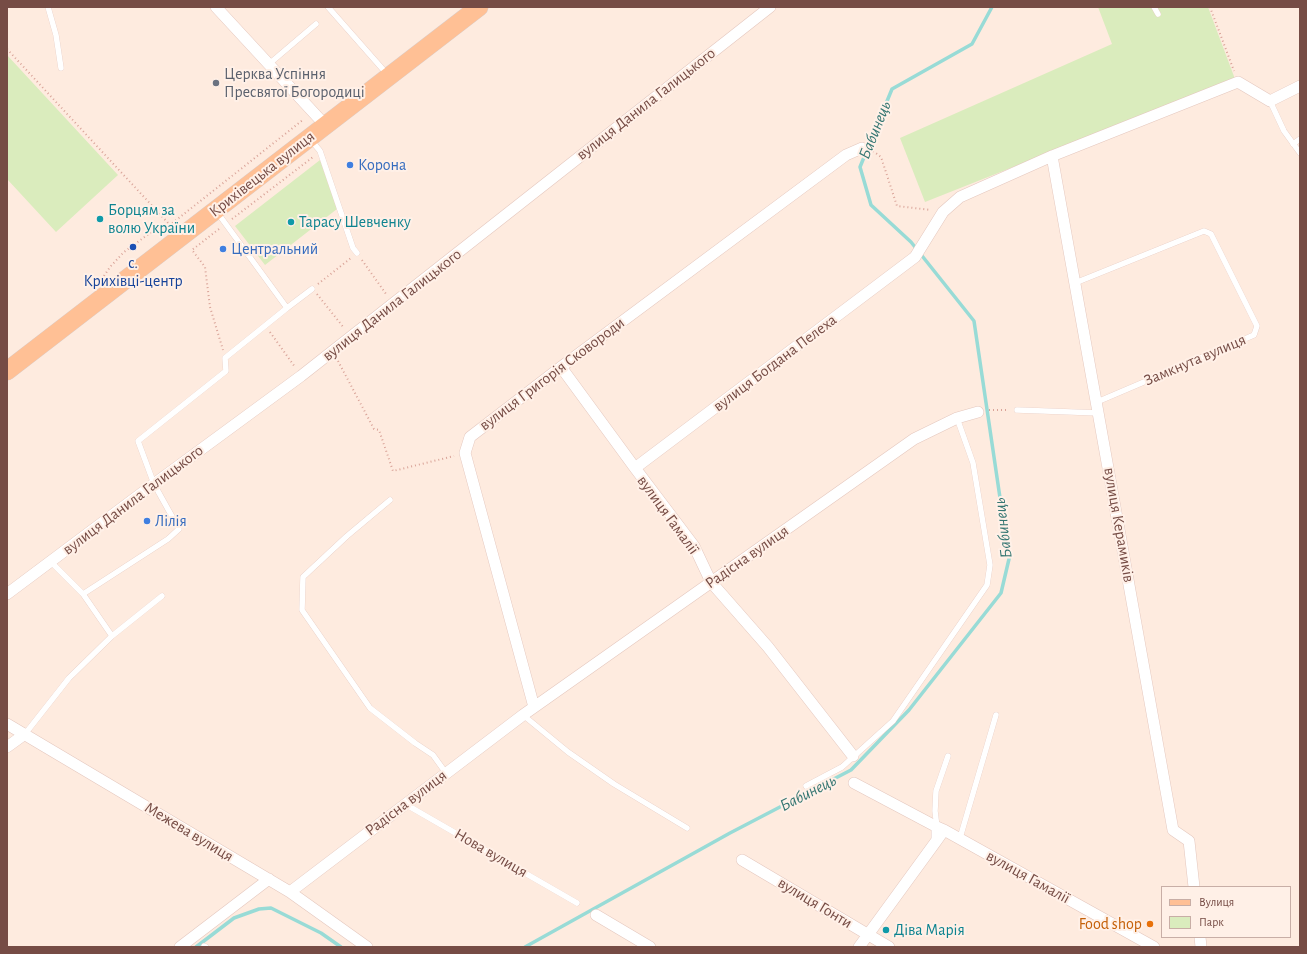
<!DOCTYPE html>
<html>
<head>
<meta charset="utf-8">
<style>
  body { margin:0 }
  #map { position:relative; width:1307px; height:954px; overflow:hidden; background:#feebdf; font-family:"Alegreya Sans",sans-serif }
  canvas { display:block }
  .frame { position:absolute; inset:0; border:8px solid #764c45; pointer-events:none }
  .legend { position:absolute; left:1161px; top:886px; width:130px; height:52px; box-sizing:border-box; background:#fff0e7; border:1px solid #c8aea6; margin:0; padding:5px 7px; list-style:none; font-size:12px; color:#764c45 }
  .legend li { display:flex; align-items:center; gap:8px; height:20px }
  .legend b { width:20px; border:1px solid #c8aea6 }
</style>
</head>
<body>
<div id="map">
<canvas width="1307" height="954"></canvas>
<div class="frame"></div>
<ul class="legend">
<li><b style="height:5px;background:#ffc095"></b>Вулиця</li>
<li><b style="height:11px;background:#daecbd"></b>Парк</li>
</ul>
</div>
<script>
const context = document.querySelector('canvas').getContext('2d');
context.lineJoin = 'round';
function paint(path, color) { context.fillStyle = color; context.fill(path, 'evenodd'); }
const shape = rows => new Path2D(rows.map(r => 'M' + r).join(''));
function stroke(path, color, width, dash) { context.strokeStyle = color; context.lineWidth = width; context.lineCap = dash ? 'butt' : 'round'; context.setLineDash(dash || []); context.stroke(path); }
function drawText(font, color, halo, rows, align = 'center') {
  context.font = font + ' "Alegreya Sans",sans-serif'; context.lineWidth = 4; context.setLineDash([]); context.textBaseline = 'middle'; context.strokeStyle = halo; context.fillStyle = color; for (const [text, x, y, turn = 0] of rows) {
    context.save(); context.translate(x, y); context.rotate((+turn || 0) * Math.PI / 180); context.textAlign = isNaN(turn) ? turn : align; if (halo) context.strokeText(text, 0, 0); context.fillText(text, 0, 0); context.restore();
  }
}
const green = shape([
  [1098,7,1208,7,1235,79,925,202,900,138,1112,44],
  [7,55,118,175,56,232,7,179],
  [320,160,337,209,265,265,235,226]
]);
const stream = shape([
  [196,947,234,918,259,909,271,908,321,933,341,947],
  [525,947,730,833,851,770,909,710,1001,593,1009,559,974,321,911,242,871,205,860,167,892,89,972,44,992,7]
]);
const path = shape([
  [1210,7,1234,71],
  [7,49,169,224],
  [873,151,881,157,897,206,931,210],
  [232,219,313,157],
  [219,229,192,250,205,267,210,307,223,350],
  [362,260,386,294],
  [104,276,110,267,124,252,150,233,170,225,304,119],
  [318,284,351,258],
  [317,294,344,328],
  [270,332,295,367],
  [338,361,374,429,379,430,393,471,454,456],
  [989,410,1008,410]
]);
const service = shape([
  [48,7,56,35,61,68],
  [328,7,387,74],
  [1154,7,1158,14],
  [269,64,316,24],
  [1270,101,1284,131,1300,153],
  [311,140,320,151,353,248,357,253],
  [1293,144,1300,139],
  [217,212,287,308,312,289],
  [1075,283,1204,231,1211,234,1257,326,1254,335,1097,402],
  [1017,410,1099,413],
  [390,500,347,536,303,577,302,610,370,708,415,743,433,755,446,773],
  [50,561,83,594,112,636],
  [83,594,168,539,179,529,154,484,138,441,226,371,225,358,287,308],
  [523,715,568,752,614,784,687,828],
  [25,734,69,678,112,636,162,596],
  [806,786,842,767,893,721,987,585,990,565,973,463,957,418],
  [405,804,577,903],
  [937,827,935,811,936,791,948,756],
  [960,838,996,715],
  [204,946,206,947]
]);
const minor = shape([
  [216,7,325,125],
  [1052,156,1173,830,1189,841,1194,887],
  [561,367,635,468,694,546,711,582,768,647,853,756],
  [635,468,915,257,943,212,960,197,1052,156,1238,82,1270,101,1300,86],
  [7,594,154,484,301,376,770,7],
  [534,707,465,453,470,437,561,367,846,155,862,148],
  [7,724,290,892,367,947],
  [7,747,25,734],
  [854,783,937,827],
  [944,830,1154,947],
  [742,860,889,947],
  [290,892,523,715,914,439,957,418,978,412],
  [596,915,650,947],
  [1200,937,1201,947],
  [180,947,269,879],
  [859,947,937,840,944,830,937,827,937,840]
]);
const primary = shape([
  [7,371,479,7]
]);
const markers = [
  [216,83,4,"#6b7280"],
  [350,165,4,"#3f7fe0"],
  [100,219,4,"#0f9aa8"],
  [291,222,4,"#0f9aa8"],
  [133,247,4,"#1a4fb4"],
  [223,249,4,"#3f7fe0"],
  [147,521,4,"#3f7fe0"],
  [1150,924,4,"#e8710a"],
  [886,930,4,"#0f9aa8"]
];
const worshipNames = [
  ["Церква Успіння",224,74],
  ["Пресвятої Богородиці",224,92]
];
const streetNames = [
  ["вулиця Данила Галицького",646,104,-38],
  ["Крихівецька вулиця",262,174,-38],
  ["вулиця Данила Галицького",392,305,-38],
  ["Замкнута вулиця",1195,360,-23],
  ["вулиця Богдана Пелеха",775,363,-37],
  ["вулиця Григорія Сковороди",552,374,-37],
  ["вулиця Данила Галицького",133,500,-37],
  ["вулиця Гамалії",668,515,54],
  ["вулиця Керамиків",1119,525,80],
  ["Радісна вулиця",747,557,-35],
  ["Радісна вулиця",406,803,-37],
  ["Межева вулиця",189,832,31],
  ["Нова вулиця",491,853,30],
  ["вулиця Гамалії",1028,877,29],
  ["вулиця Гонти",815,903,31]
];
const shopNames = [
  ["Корона",358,165],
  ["Центральний",231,249],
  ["Лілія",155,521]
];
const cultureNames = [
  ["Борцям за",108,210],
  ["волю України",108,228],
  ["Тарасу Шевченку",299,222],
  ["Діва Марія",894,930]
];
const transitNames = [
  ["с.",133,263],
  ["Крихівці-центр",133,281]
];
const foodNames = [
  ["Food shop",1142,924]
];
const waterNames = [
  ["Бабинець",875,130,-68],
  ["Бабинець",1003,528,-97],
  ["Бабинець",808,793,-27]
];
paint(green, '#daecbd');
stroke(stream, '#98dbd6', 3.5);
stroke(service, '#e4c7be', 6);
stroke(minor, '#e4c7be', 12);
stroke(primary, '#d9cdcb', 19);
stroke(path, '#d9a398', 2, [1, 3]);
stroke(service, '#fff', 5.5);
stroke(minor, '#fff', 11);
stroke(primary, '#ffc095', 18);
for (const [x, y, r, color] of markers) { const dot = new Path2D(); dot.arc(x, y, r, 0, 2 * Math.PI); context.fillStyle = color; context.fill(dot); stroke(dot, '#fff0e7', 1.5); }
drawText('16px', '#5b616d', '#fff0e7', worshipNames, 'left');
drawText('16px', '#764c45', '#fff0e7', streetNames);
drawText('16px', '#366cbe', '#fff0e7', shopNames, 'left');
drawText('16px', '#0d838f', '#fff0e7', cultureNames, 'left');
drawText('16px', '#164399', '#fff0e7', transitNames);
drawText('16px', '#c56008', '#fff0e7', foodNames, 'right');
drawText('italic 17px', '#357672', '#fff0e7', waterNames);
</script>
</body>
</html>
